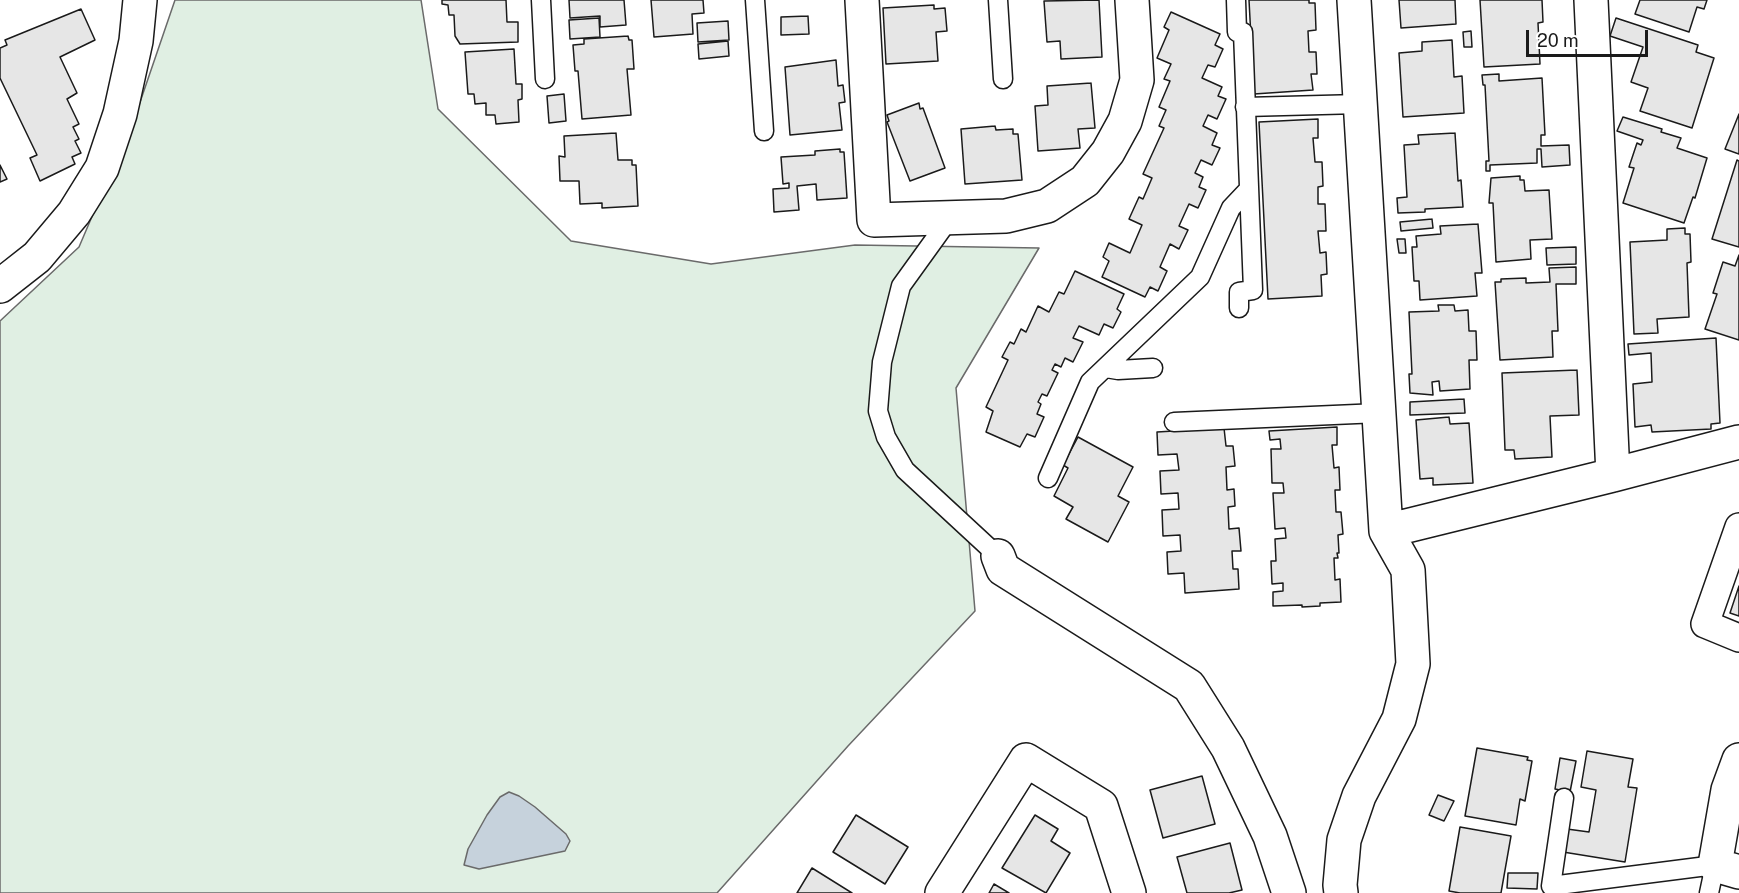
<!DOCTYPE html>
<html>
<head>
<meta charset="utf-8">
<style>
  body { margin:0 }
  #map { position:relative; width:1739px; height:893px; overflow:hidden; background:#fff; font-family:"Public Sans",sans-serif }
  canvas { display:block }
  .scale { position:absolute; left:1526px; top:30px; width:122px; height:27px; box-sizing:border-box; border:3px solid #1a1a1a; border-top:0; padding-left:8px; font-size:18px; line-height:21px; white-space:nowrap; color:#1a1a1a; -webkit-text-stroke:4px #fff; paint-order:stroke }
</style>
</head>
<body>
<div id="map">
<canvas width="1739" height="893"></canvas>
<div class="scale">20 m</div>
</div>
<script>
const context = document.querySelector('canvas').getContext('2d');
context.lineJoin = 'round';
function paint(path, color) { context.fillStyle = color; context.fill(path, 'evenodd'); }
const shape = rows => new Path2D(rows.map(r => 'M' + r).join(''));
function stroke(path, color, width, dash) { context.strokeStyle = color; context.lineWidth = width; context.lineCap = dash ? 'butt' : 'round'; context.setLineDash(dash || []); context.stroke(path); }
const green = shape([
  [175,0,421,0,438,109,571,241,711,264,855,245,1039,248,956,388,975,611,848,746,717,893,0,893,0,321,79,247,137,111,175,0]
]);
const water = shape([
  [509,792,519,796,535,807,566,834,570,841,565,851,479,869,464,865,468,849,487,815,500,797,509,792]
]);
const building = shape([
  [442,0,506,0,507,22,518,22,518,42,460,44,455,36,454,15,449,15,448,5,442,4,442,0],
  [569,0,624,0,626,25,600,27,600,16,570,18,569,0],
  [651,0,703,0,704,13,692,14,693,34,654,37,651,0],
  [1099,0,1102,57,1061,59,1060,41,1047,42,1044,1,1099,0],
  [1249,0,1309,0,1309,3,1315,3,1316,30,1308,31,1309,52,1316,52,1317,74,1311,74,1313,90,1254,94,1249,0],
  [1399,0,1455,0,1456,24,1401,28,1399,0],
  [1480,0,1542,0,1543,22,1538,23,1540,64,1484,67,1480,0],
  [1640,0,1707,0,1704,9,1697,7,1689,32,1635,14,1640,0],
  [934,5,934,9,945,8,947,31,936,32,938,61,886,64,883,8,934,5],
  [81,9,95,40,60,57,77,93,67,99,79,124,73,127,79,139,75,141,81,153,72,157,75,164,40,181,30,158,37,155,0,78,0,48,7,45,5,40,81,9],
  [1171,12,1220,34,1215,45,1223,49,1215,67,1208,65,1202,78,1222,87,1218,96,1226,99,1217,119,1208,115,1203,126,1217,133,1212,145,1220,148,1212,165,1201,160,1195,173,1203,177,1199,187,1206,190,1198,208,1189,204,1179,226,1188,230,1179,249,1170,244,1160,267,1167,271,1158,291,1150,287,1145,297,1102,277,1109,261,1103,257,1109,243,1130,253,1142,225,1129,219,1139,197,1143,199,1152,178,1143,174,1164,128,1159,126,1166,110,1159,107,1170,81,1164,79,1171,64,1157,58,1169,30,1164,27,1171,12],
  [808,16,809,34,781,35,781,17,808,16],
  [599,18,600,37,570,39,569,20,599,18],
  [1616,18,1698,45,1696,52,1714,58,1692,128,1640,111,1648,88,1631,82,1643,47,1610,36,1616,18],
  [728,21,729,40,698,42,697,23,728,21],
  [1471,31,1472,47,1464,47,1463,32,1471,31],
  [628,36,629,40,632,40,634,69,627,69,631,115,582,119,578,71,575,71,573,45,584,44,584,39,628,36],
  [1452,40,1454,77,1462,76,1464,113,1403,117,1399,53,1422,51,1422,42,1452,40],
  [728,41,729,56,699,59,698,44,728,41],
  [514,49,516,84,522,84,522,99,518,100,519,122,496,124,495,115,486,115,486,103,475,104,474,94,468,94,465,52,514,49],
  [836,60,838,86,843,85,845,102,839,103,842,130,790,135,785,67,836,60],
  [1499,74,1499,81,1542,78,1545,135,1541,135,1541,146,1569,145,1570,165,1542,167,1541,149,1537,149,1537,163,1490,165,1490,171,1486,171,1486,161,1489,161,1485,85,1483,85,1482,75,1499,74],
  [1091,83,1095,128,1078,129,1080,148,1038,151,1035,106,1048,105,1047,86,1091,83],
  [564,94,566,121,549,123,547,96,564,94],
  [919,103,920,109,923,108,945,168,910,181,887,122,889,121,887,115,919,103],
  [1739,114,1739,154,1725,149,1739,114],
  [1623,117,1662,129,1661,132,1681,138,1677,148,1707,158,1695,198,1693,197,1684,223,1623,203,1634,168,1629,167,1637,143,1641,145,1643,140,1617,131,1623,117],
  [1318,119,1318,138,1313,138,1315,162,1322,162,1323,186,1318,187,1318,204,1325,204,1326,231,1318,231,1320,253,1326,252,1327,274,1321,275,1322,296,1268,299,1259,122,1318,119],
  [995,126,996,130,1013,129,1013,134,1018,134,1022,180,965,184,961,129,995,126],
  [616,133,618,160,632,160,632,165,636,165,638,206,602,208,602,203,580,204,579,181,560,181,559,156,565,157,564,136,616,133],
  [1455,133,1458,181,1461,180,1463,207,1425,209,1425,212,1398,213,1397,198,1407,197,1404,145,1419,144,1418,135,1455,133],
  [840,149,840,152,844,152,847,198,817,200,816,184,797,186,799,210,774,212,773,189,789,188,789,183,783,184,781,157,815,155,815,151,840,149],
  [1737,160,1739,161,1739,247,1712,239,1737,160],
  [0,165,7,179,0,182,0,165],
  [1520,176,1520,180,1524,180,1525,191,1549,190,1552,239,1530,240,1531,259,1496,262,1493,203,1489,203,1491,178,1520,176],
  [1432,219,1433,228,1401,231,1400,222,1432,219],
  [1478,224,1482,273,1475,273,1477,296,1420,300,1419,281,1414,281,1412,247,1417,247,1416,236,1441,234,1440,226,1478,224],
  [1685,228,1685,234,1690,234,1691,262,1687,263,1689,317,1657,319,1658,333,1634,334,1630,242,1667,240,1667,229,1685,228],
  [1397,239,1405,239,1406,253,1399,253,1397,239],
  [1576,247,1576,264,1547,265,1546,248,1576,247],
  [1739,255,1739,340,1705,329,1717,294,1713,293,1723,262,1735,266,1739,255],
  [1576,267,1576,284,1556,284,1558,331,1552,331,1553,357,1500,360,1495,282,1501,282,1501,279,1526,278,1526,283,1550,282,1549,268,1576,267],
  [1075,271,1124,294,1117,309,1121,312,1113,328,1104,324,1099,335,1079,326,1073,338,1083,342,1073,362,1065,358,1061,367,1055,364,1052,370,1058,373,1047,396,1042,394,1038,402,1041,404,1037,414,1044,417,1035,437,1027,434,1020,447,986,432,993,411,986,407,1008,360,1002,357,1010,342,1014,344,1021,329,1026,332,1038,306,1049,312,1059,292,1064,294,1075,271],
  [1438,305,1454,305,1455,311,1468,310,1469,331,1476,331,1477,360,1469,360,1470,389,1440,391,1439,381,1432,382,1433,395,1410,393,1409,374,1412,374,1409,312,1439,311,1438,305],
  [1716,338,1720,423,1711,424,1711,429,1652,432,1651,425,1635,427,1633,384,1652,382,1651,353,1629,355,1628,344,1716,338],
  [1577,370,1579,415,1550,416,1552,457,1515,459,1514,450,1505,450,1502,373,1577,370],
  [1464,399,1465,413,1410,415,1410,402,1464,399],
  [1449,417,1450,424,1469,423,1473,483,1433,485,1433,478,1420,479,1416,420,1449,417],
  [1337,427,1337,445,1332,445,1334,468,1339,467,1340,490,1335,490,1336,512,1341,512,1343,534,1338,535,1339,553,1337,553,1338,558,1334,558,1335,580,1340,579,1341,602,1320,603,1320,606,1302,607,1302,605,1273,606,1273,592,1283,591,1283,583,1272,584,1271,561,1276,561,1275,539,1286,538,1285,528,1275,529,1273,493,1284,493,1283,483,1272,483,1271,449,1281,449,1280,439,1270,440,1269,431,1337,427],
  [1224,428,1226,446,1233,446,1235,466,1226,467,1227,490,1234,489,1235,506,1228,507,1229,529,1239,528,1241,551,1232,551,1233,569,1238,569,1239,589,1185,593,1184,573,1168,574,1167,552,1181,551,1180,535,1163,536,1162,510,1179,509,1178,493,1161,494,1160,471,1179,470,1177,454,1158,455,1157,432,1224,428],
  [1078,437,1133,467,1118,496,1129,502,1108,542,1066,519,1073,507,1054,496,1068,468,1063,465,1078,437],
  [1739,586,1739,616,1730,613,1739,586],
  [1477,748,1528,757,1527,760,1532,761,1525,801,1520,799,1516,825,1465,816,1477,748],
  [1587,751,1633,759,1628,787,1637,788,1625,862,1563,852,1567,829,1589,832,1596,790,1581,787,1587,751],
  [1560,758,1576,761,1570,792,1555,789,1560,758],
  [1202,776,1215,824,1163,838,1150,790,1202,776],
  [1438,795,1454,801,1444,821,1429,815,1438,795],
  [856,815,908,847,885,884,833,852,856,815],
  [1035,815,1058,829,1051,841,1070,853,1046,893,1002,868,1035,815],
  [1460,827,1511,836,1501,893,1460,893,1449,891,1460,827],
  [1230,843,1242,890,1229,893,1187,893,1177,857,1230,843],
  [812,868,852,893,797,893,812,868],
  [1508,873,1538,873,1537,889,1507,888,1508,873],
  [994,884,1009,893,989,893,994,884]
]);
const service = shape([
  [541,0,545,79],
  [755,0,764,131],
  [998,0,1003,79],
  [1236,0,1237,32,1243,32,1253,290,1239,292,1239,308],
  [1245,107,1360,104],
  [950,218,901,286,882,362,878,411,886,437,905,470,998,556],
  [1106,368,1118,370,1153,368],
  [1174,422,1379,413],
  [1048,478,1090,382,1200,277,1231,208,1248,190],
  [1564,798,1551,886,1715,865,1709,893]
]);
const pedestrian = shape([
  [1739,527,1705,624,1739,638]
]);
const minor = shape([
  [862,0,874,220,1006,216,1047,206,1085,181,1108,152,1125,121,1137,80,1132,0],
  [1591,0,1613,475],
  [0,286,37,257,74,213,102,168,120,114,136,41,140,0],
  [1386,531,1613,475,1739,442],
  [998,556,1003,569,1189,686,1228,748,1270,836,1289,893],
  [1739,760,1728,790,1715,865,1739,872],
  [942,893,1026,760,1101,806,1129,893],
  [1341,893,1340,885,1344,840,1359,796,1399,719,1413,664,1408,570,1386,531,1354,0]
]);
paint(green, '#e0efe3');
stroke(green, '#6a6a6a', 1.5);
paint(water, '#c6d2dc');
stroke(water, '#6a6a6a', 1.5);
paint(building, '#e6e6e6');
stroke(building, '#1a1a1a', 1.5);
stroke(service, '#1a1a1a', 21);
stroke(pedestrian, '#1a1a1a', 30);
stroke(minor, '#1a1a1a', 36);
stroke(service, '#fff', 18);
stroke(pedestrian, '#fff', 27);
stroke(minor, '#fff', 33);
</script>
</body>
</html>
